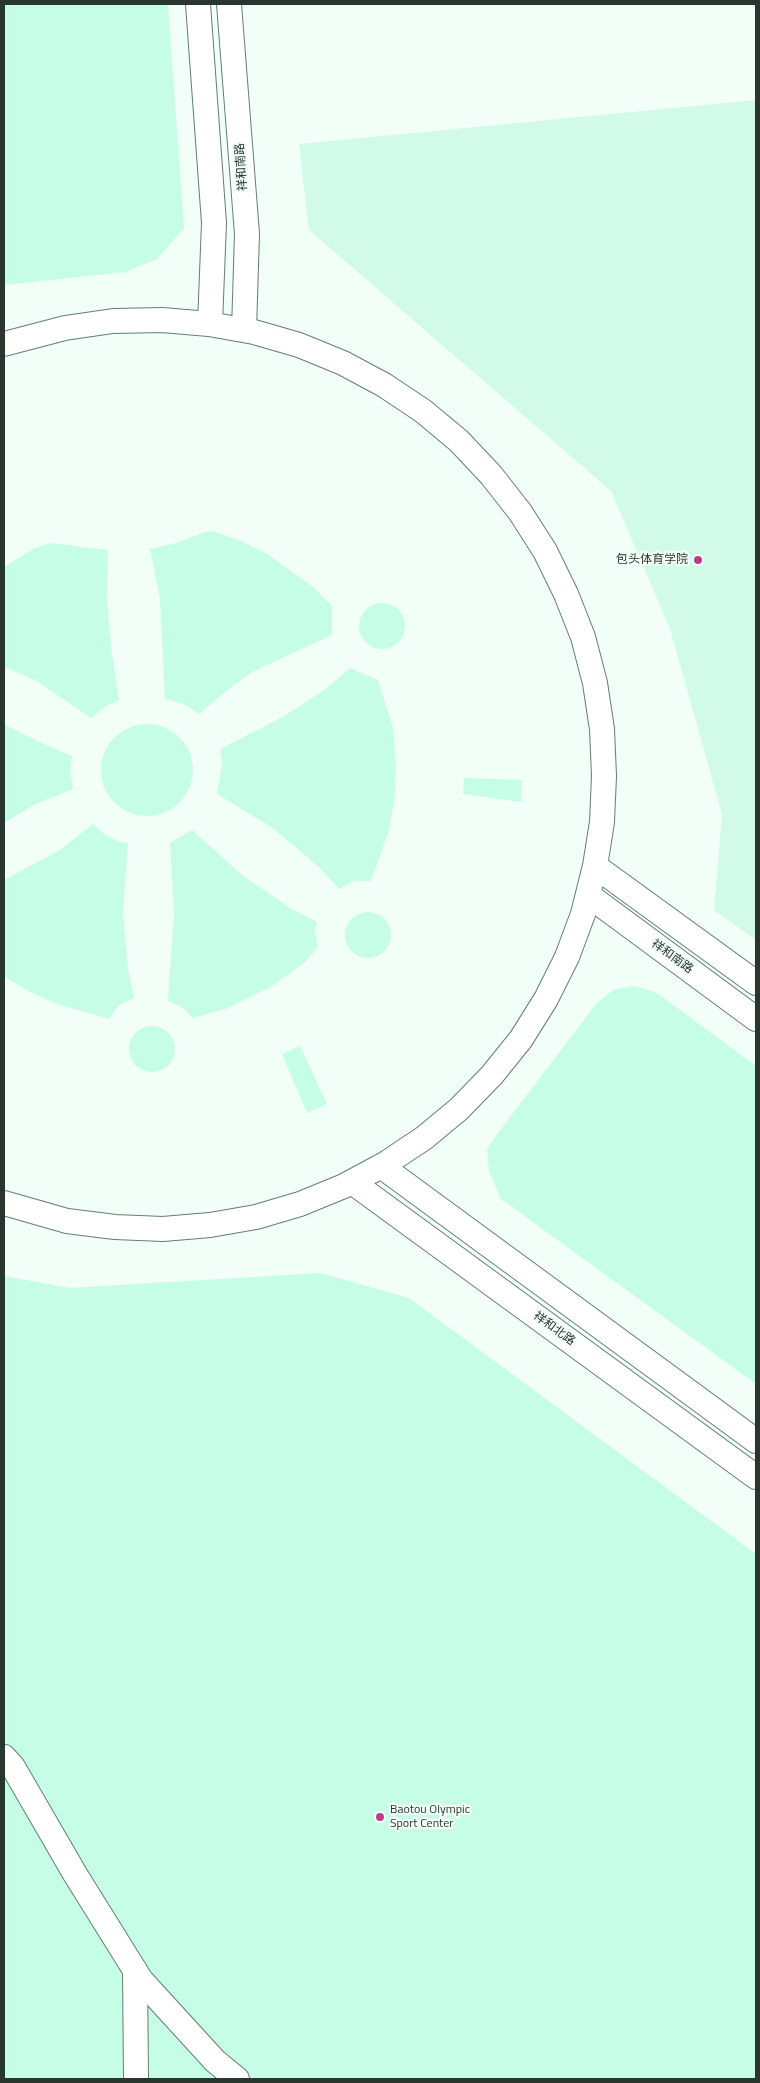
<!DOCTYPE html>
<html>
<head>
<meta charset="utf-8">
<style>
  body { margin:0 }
  #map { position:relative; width:760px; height:2083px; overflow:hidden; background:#f2fff9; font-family:"Titillium Web",sans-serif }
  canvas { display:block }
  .frame { position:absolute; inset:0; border:5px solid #293630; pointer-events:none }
</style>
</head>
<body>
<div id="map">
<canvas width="760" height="2083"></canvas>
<div class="frame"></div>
</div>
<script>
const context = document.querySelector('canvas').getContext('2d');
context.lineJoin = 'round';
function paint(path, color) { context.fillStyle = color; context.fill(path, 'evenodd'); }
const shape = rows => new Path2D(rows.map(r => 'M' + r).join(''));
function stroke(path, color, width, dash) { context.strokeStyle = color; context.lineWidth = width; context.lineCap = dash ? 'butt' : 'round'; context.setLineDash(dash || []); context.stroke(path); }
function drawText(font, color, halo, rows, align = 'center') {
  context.font = font + ' "Titillium Web","Noto Sans SC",sans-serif'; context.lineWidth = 4.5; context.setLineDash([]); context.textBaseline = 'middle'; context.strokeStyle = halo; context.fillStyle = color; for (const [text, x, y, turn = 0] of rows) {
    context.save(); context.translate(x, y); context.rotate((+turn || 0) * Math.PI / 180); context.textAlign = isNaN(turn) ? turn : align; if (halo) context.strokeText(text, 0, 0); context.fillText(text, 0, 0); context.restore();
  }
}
const built = shape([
  [756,100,756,940,714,910,722,814,670,629,611,491,309,230,299,144]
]);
const green = shape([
  [4,4,168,4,184,228,157,259,125,272,4,285],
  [212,531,241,541,266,553,312,586,332,606,332,635,252,672,231,687,199,714,184,704,165,699,160,599,150,549,176,543,205,532],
  [51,543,108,550,107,600,111,647,119,700,106,706,91,718,35,680,4,667,4,567,35,548],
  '359 626a23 23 0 1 1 46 0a23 23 0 1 1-46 0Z',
  [350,668,378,680,393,728,396,762,395,796,389,830,371,881,353,881,339,889,319,867,274,829,217,794,222,765,220,749,279,719,303,704,327,688],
  [4,724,35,740,72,756,70,770,73,789,34,805,4,823],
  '101 770a46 46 0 1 1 92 0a46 46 0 1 1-92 0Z',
  [464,778,522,780,521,802,463,794],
  [93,824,103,833,119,842,128,843,123,911,128,969,134,998,119,1005,109,1019,57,1004,26,990,4,976,4,880,60,850],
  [192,830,242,875,290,908,317,922,315,930,318,947,304,963,269,988,225,1009,193,1018,183,1008,168,1001,174,914,170,843],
  '345 935a23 23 0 1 1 46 0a23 23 0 1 1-46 0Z',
  [634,986,657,993,756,1066,756,1384,501,1199,489,1171,487,1149,495,1137,596,1004,613,990],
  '129 1049a23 23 0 1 1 46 0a23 23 0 1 1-46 0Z',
  [300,1046,327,1104,307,1113,282,1054],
  [320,1273,409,1298,756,1554,756,2079,4,2079,4,1276,70,1288]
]);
const street = shape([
  [198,4,214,223,210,324],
  [229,4,247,234,244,330],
  [4,344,65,328,113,321,162,320,209,324,254,332,299,345,343,363,384,385,423,411,459,441,491,475,520,512,545,551,566,594,583,637,595,683,602,729,604,776,602,822,595,866,583,914,567,957,546,999,521,1039,492,1075,459,1109,424,1138,385,1164,344,1186,300,1204,256,1217,210,1225,163,1229,115,1227,67,1221,4,1203],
  [595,866,756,983],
  [588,895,756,1019],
  [381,1166,756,1441],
  [352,1182,756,1477],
  [4,1757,13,1767,75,1874,141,1980,215,2061,237,2079],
  [135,1970,136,2079]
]);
const markers = [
  [698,560,5,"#bd3c87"],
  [380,1817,5,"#bd3c87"]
];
const streetNames = [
  ["祥和南路",242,167,-94],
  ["祥和南路",672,957,36],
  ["祥和北路",554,1329,36]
];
const poiNames = [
  ["包头体育学院",688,560],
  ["Baotou Olympic",390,1810,"left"],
  ["Sport Center",390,1824,"left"]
];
paint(built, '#d1fae9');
paint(green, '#c5fde6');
stroke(street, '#627f73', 26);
stroke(street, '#fff', 24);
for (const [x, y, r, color] of markers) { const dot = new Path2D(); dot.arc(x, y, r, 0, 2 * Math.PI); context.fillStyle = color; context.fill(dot); stroke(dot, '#f2fff9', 2); }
drawText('12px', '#293630', '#f2fff9', streetNames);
drawText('12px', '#293630', '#f2fff9', poiNames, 'right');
</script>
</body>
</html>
